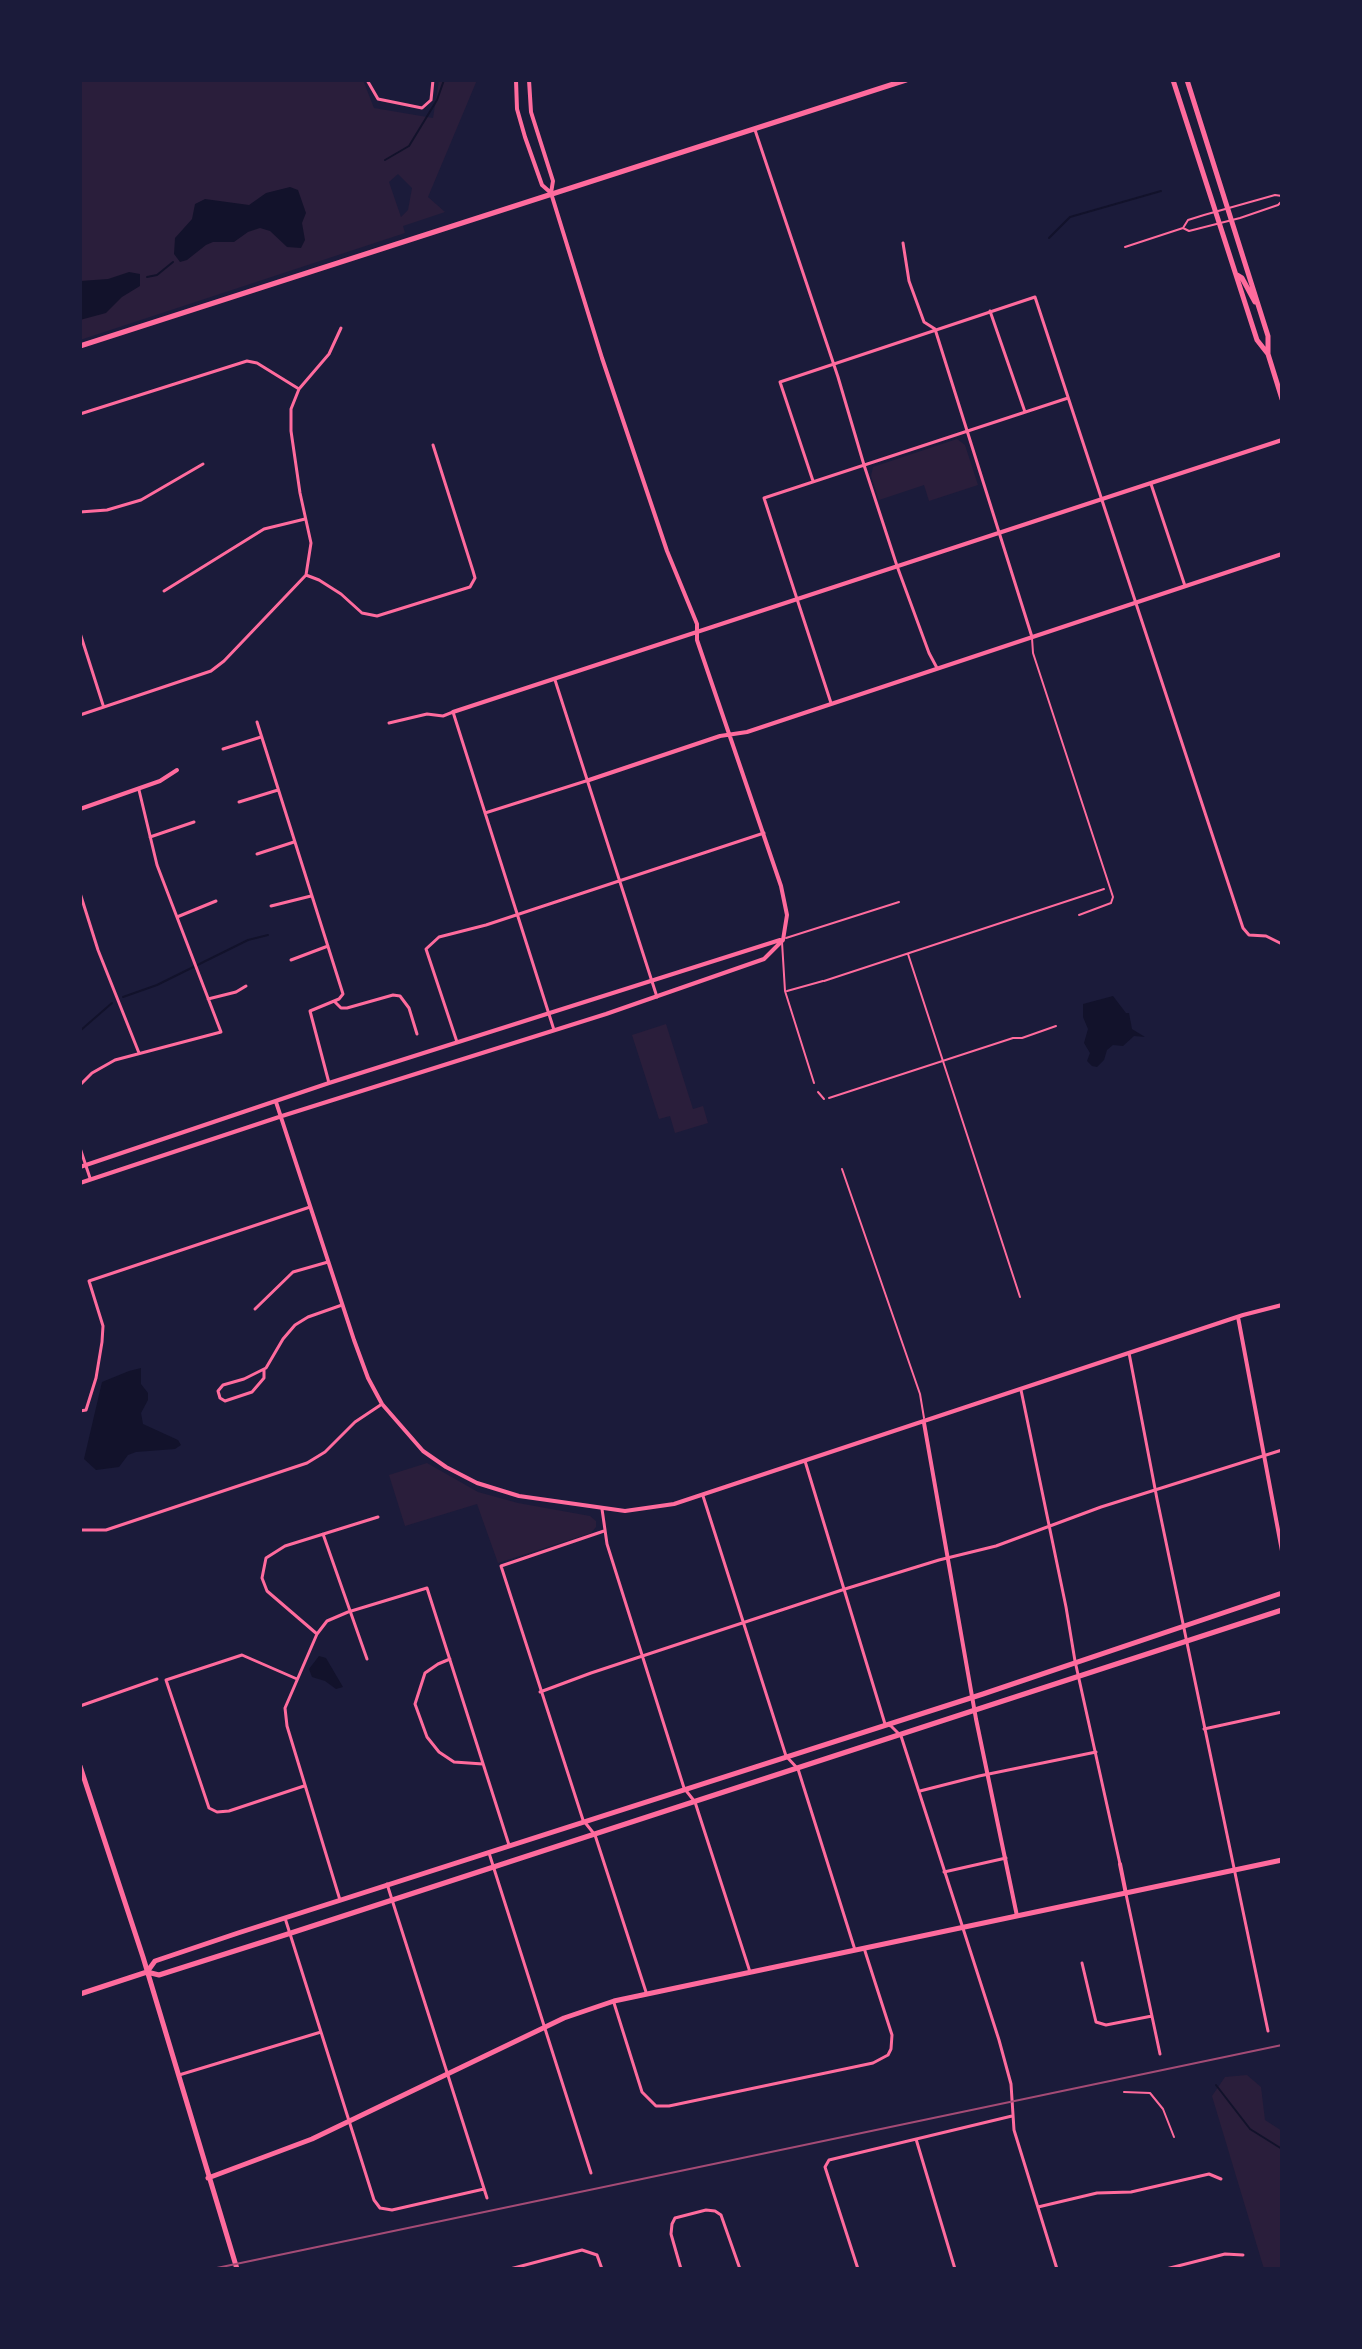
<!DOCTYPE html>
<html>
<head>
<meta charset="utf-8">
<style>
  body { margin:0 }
  #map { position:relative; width:1362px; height:2349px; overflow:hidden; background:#1b1b3a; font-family:Roboto,sans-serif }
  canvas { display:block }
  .frame { position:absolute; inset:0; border:82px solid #1b1b3a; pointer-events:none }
</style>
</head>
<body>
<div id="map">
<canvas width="1362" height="2349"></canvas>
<div class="frame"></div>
</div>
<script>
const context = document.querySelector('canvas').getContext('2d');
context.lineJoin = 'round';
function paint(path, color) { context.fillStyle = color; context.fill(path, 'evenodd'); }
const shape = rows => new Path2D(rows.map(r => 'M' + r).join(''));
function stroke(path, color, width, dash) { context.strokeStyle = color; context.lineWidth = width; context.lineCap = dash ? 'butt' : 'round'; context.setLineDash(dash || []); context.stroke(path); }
const green = shape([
  [80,80,363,80,374,108,433,118,439,80,477,80,428,197,445,212,403,226,405,233,80,340],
  [398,174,412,188,408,210,401,217,389,182],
  [957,439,965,445,978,485,929,501,924,485,879,500,871,476,873,467],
  [666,1024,693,1109,703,1106,708,1123,675,1133,670,1116,659,1119,632,1035],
  [427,1463,478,1492,518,1503,590,1516,596,1521,596,1527,591,1533,498,1563,477,1504,405,1526,389,1475],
  [1247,2075,1261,2087,1265,2120,1282,2131,1282,2269,1264,2269,1212,2096,1225,2077]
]);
const water = shape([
  [290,187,298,190,306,213,302,223,305,240,301,248,287,247,270,231,260,228,248,232,234,242,213,242,206,245,187,260,180,262,174,254,175,238,192,219,195,204,205,199,249,205,266,193],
  [129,272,140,274,140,286,122,297,106,313,80,320,80,281,108,279],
  [1113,996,1126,1013,1129,1013,1132,1029,1145,1037,1134,1036,1123,1046,1113,1045,1107,1050,1104,1060,1097,1067,1092,1066,1087,1061,1090,1053,1084,1043,1088,1029,1083,1017,1083,1004],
  [141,1368,141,1384,148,1393,148,1400,141,1413,143,1424,178,1440,181,1445,175,1449,136,1452,128,1455,119,1467,96,1470,84,1459,102,1382,129,1371],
  [319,1656,326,1658,343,1687,336,1689,325,1681,312,1677,309,1669]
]);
const stream = shape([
  [385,160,409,146,437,100,444,80],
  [1049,238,1070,217,1161,191],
  [147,277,157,275,173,262],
  [123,997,157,985,248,940,268,935],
  [81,1030,112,1003],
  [1216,2085,1250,2129,1282,2149]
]);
const service = shape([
  [1183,228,1188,220,1204,215,1275,195,1282,196],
  [1125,247,1183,228,1189,231,1240,218,1278,205,1282,201],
  [1032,638,1033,653,1113,897,1111,903,1079,915],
  [786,938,899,902],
  [782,942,785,991,814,1083],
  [787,991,823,981],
  [818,1092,824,1099],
  [829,1098,1013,1038,1022,1038,1056,1026],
  [842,1169,920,1394,924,1418],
  [1124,2092,1150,2093,1163,2109,1174,2137]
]);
const pedestrian = shape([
  [908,954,1020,1297],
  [824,981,1104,889]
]);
const minor = shape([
  [367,80,378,99,422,108,431,100,433,80],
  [755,130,838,377,864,465,897,566,929,653,937,668],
  [903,243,909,281,924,322,935,329,1032,637],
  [990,311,1025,412],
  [80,414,247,361,257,363,299,389],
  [813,481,780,382,1035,297,1243,928,1249,935,1266,936,1282,944],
  [1151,484,1185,586],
  [80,512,107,510,141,500,203,464],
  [306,575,319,580,341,594,362,613,377,616,470,587,475,578,473,571,433,445],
  [164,591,264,529,305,519],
  [80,633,103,705],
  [555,680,657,997],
  [831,703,764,498,1068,398],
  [80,715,211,671,224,661,306,575,311,543,300,493,291,431,291,409,299,389,329,354,341,328],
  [257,722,343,994,339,999,310,1011,329,1083],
  [389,723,427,714,443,716,453,712,554,1030],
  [223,749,261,737],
  [239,802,278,790],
  [485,813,589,780],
  [150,837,194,822],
  [257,854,294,842],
  [80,893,98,950,139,1053],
  [271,906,311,896],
  [177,917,216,901],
  [291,960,328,946],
  [208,999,236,992,246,986],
  [334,1001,341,1008,347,1008,393,995,400,996,409,1008,417,1034],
  [457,1042,426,949,439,937,486,925,764,833],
  [80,1085,92,1073,115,1060,221,1032,157,865,139,790],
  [80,1148,90,1178],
  [255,1309,293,1272,328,1262],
  [1129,1353,1157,1499,1268,2031],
  [264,1369,264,1378,252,1392,225,1401,220,1398,218,1391,223,1385,244,1379,266,1368,283,1339,295,1325,308,1317,342,1305],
  [1021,1390,1066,1607,1075,1661,1120,1864],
  [80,1411,86,1410,96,1378,102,1342,103,1326,89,1281,310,1207],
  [805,1461,885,1724,891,1726,901,1736,999,2040,1011,2084,1014,2130,1057,2269],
  [703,1496,786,1756,798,1769,855,1950],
  [602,1509,607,1544,684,1788,695,1802,750,1972],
  [80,1530,106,1530,307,1463,325,1452,355,1422,382,1404],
  [604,1531,501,1566,583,1820,595,1835,646,1992],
  [323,1534,367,1659],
  [317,1634,267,1591,262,1578,266,1558,285,1546,378,1517],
  [450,1659,438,1664,425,1673,415,1704,427,1737,439,1752,454,1762,483,1764],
  [297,1679,242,1655,166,1680,209,1808,217,1812,229,1811,304,1786],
  [540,1692,591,1673,845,1589,939,1560,996,1546,1101,1507,1282,1450],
  [80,1706,157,1679],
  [1204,1729,1282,1712],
  [920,1791,979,1776,1096,1752],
  [489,1853,591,2173],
  [944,1872,1006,1858],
  [387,1884,487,2198],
  [1126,1894,1160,2054],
  [340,1900,287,1726,285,1708,317,1634,327,1621,348,1612,427,1588,509,1845],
  [285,1918,374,2200,380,2208,392,2210,484,2189],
  [1082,1963,1096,2022,1106,2025,1152,2016],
  [614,2003,642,2092,656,2106,669,2106,873,2063,888,2055,891,2049,892,2035,864,1948],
  [179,2075,321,2032],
  [916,2139,955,2269],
  [1038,2207,1097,2193,1131,2192,1209,2174,1221,2179],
  [510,2269,582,2250,597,2255,602,2269],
  [681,2269,671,2234,672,2224,675,2218,706,2210,715,2211,721,2215,740,2269],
  [858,2269,825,2167,829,2160,1012,2116],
  [1166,2269,1225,2254,1243,2255]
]);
const tertiary = shape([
  [516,80,517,109,525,137,542,185,551,193,602,358,667,551,697,624,697,640,781,886,787,915,783,940],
  [529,80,531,112,553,181,551,193],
  [453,712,1282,440],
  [589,780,720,736,747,732,1282,554],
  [80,809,160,781,177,770],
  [276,1102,354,1340,368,1378,382,1404,423,1451,446,1467,477,1483,519,1496,625,1511,674,1504,1243,1315,1282,1305],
  [80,1167,329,1083,780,940],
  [80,1183,282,1116,606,1014,764,959,783,940],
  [1238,1317,1282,1551],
  [924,1423,976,1719,1017,1916],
  [1120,1864,1126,1894]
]);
const secondary = shape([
  [80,346,906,80],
  [80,1766,143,1957,237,2269],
  [147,1972,155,1961,238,1933,983,1694,1282,1593],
  [80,1994,147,1972,159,1975,291,1933,1282,1610],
  [208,2178,312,2139,564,2018,614,2001,1282,1860]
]);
const primary = shape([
  [1173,80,1257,340,1268,354],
  [1187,80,1268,336,1268,354,1282,399],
  [1237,275,1242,278,1255,302]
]);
const rail = shape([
  [212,2269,1282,2045]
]);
paint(green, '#2a1e3b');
paint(water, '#12122b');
stroke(stream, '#12122b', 2);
stroke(service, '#ff6b9d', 2);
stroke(pedestrian, '#ff6b9d', 2);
stroke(minor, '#ff6b9d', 3);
stroke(tertiary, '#ff6b9d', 4);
stroke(secondary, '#ff6b9d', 5);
stroke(primary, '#ff6b9d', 5);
stroke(rail, '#a44b75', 2);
</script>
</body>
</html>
